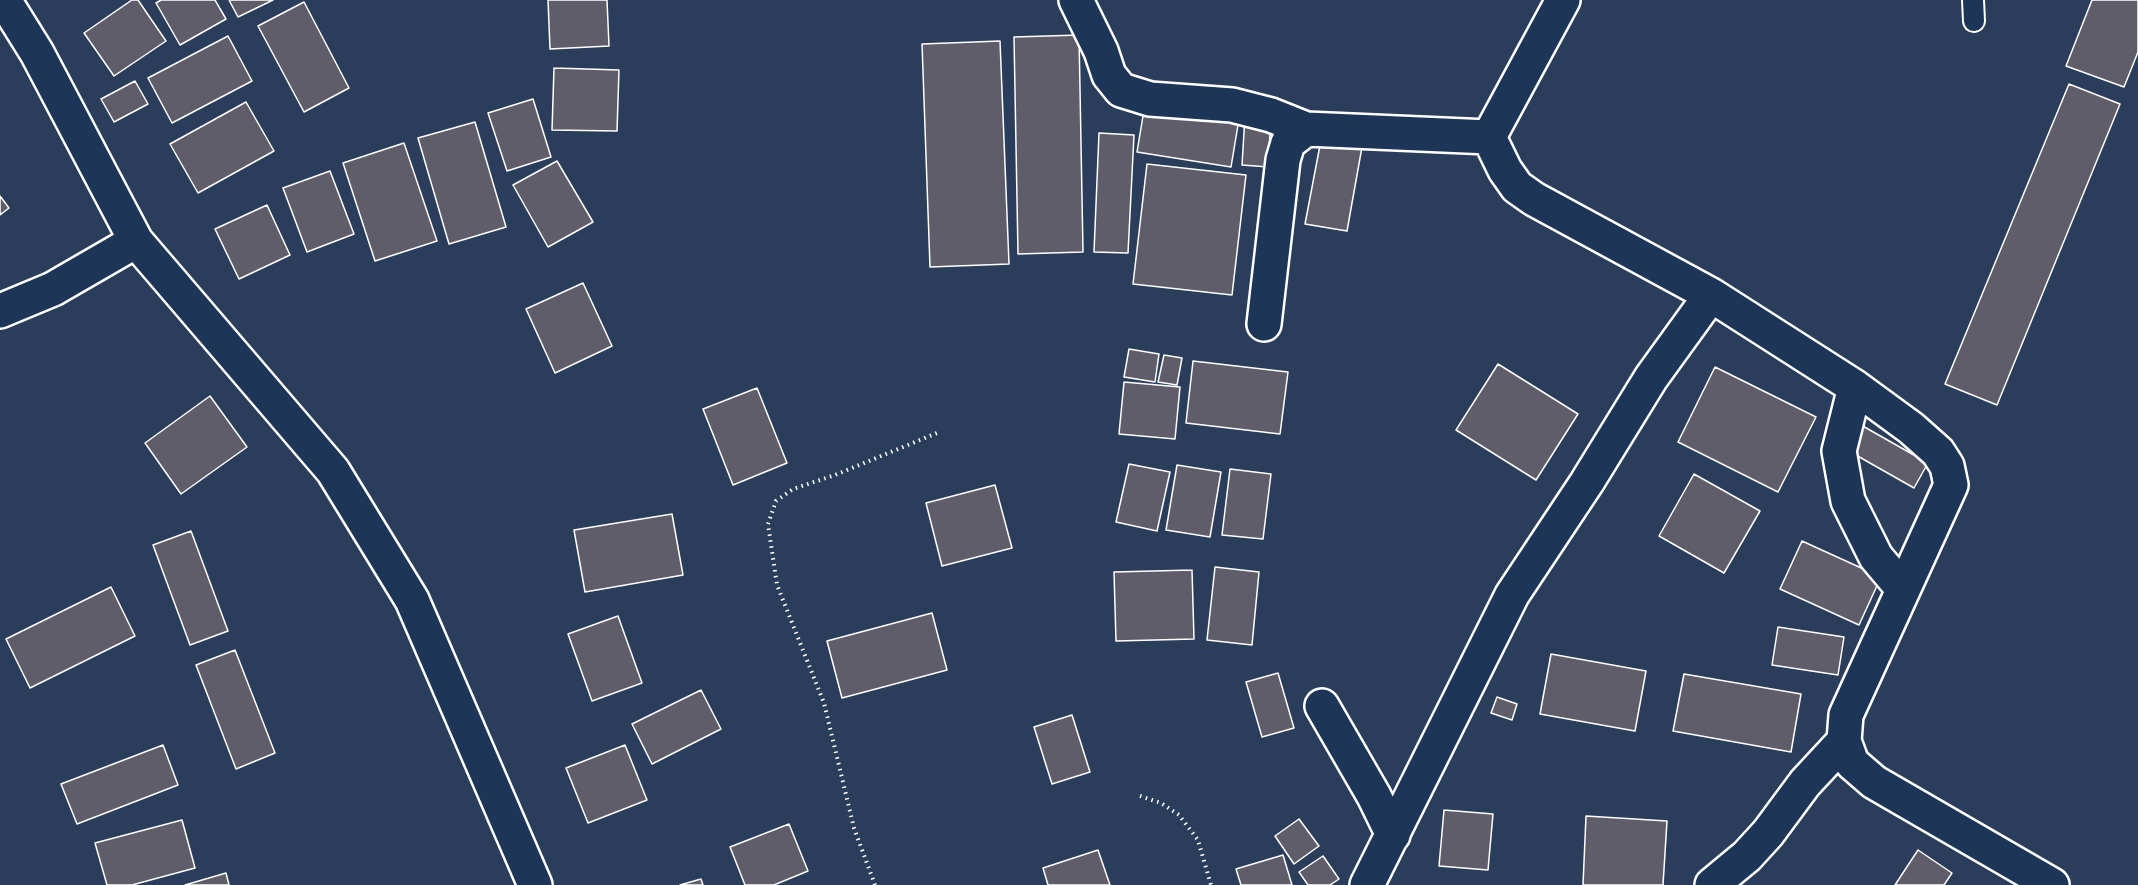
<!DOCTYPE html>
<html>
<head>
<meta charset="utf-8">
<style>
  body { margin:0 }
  canvas { display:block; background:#2a3d5b }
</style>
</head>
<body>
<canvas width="2138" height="885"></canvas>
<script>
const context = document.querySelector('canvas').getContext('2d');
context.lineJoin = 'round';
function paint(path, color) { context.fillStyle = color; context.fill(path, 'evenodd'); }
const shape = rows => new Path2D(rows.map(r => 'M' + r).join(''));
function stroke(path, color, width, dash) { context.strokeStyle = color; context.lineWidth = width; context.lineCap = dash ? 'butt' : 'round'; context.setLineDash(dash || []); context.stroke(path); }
const building = shape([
  [132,0,138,0,166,41,114,76,84,33,132,0],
  [161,0,215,0,226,19,180,45,156,3,161,0],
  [229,0,273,0,238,17,229,0],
  [548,0,607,0,609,46,550,49,548,0],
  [2092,0,2138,0,2138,52,2124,87,2066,66,2092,0],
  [304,2,349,88,304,112,258,26,304,2],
  [1079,35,1083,252,1018,254,1014,37,1079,35],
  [228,36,252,81,172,123,148,78,228,36],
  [1000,41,1009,264,930,267,922,44,1000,41],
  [554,68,619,70,617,131,552,130,554,68],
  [135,81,148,104,114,122,101,99,135,81],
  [2069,84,2120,104,1997,405,1945,384,2069,84],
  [533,99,551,157,507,171,488,113,533,99],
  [246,102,274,151,198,193,170,144,246,102],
  [1145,104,1239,119,1231,167,1137,152,1145,104],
  [1245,116,1271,117,1268,167,1242,165,1245,116],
  [475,122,506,227,449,244,418,138,475,122],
  [1099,133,1134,135,1128,253,1094,252,1099,133],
  [1321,140,1362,147,1347,231,1305,224,1321,140],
  [404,143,437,241,375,261,343,163,404,143],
  [557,161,593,222,548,247,513,185,557,161],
  [1147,164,1246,175,1232,295,1133,284,1147,164],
  [330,171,354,234,307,252,283,188,330,171],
  [0,196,9,208,0,215,0,196],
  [267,205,290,255,239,279,215,229,267,205],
  [583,283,612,346,555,373,526,309,583,283],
  [1129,349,1159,354,1155,382,1124,377,1129,349],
  [1164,355,1182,358,1177,385,1158,382,1164,355],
  [1193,361,1288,372,1280,434,1186,423,1193,361],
  [1498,364,1578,414,1536,480,1456,430,1498,364],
  [1715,367,1816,417,1778,492,1678,442,1715,367],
  [1124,382,1180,387,1175,439,1119,434,1124,382],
  [757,388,787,463,733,485,703,409,757,388],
  [210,396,247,447,181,494,145,443,210,396],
  [1861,425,1928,463,1914,488,1847,450,1861,425],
  [1129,464,1170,472,1157,531,1116,522,1129,464],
  [1177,465,1221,472,1210,537,1166,530,1177,465],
  [1230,469,1271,474,1263,539,1222,535,1230,469],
  [1694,474,1760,511,1724,573,1659,536,1694,474],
  [995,485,1012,548,942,566,926,503,995,485],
  [672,514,683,575,585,592,574,530,672,514],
  [191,531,228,631,190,645,153,545,191,531],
  [1802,541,1881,577,1859,625,1780,589,1802,541],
  [1215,567,1259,572,1252,645,1207,640,1215,567],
  [1192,570,1194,639,1116,641,1114,572,1192,570],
  [111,587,135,636,30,688,6,639,111,587],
  [932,613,947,670,842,698,827,641,932,613],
  [618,616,642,683,592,701,568,634,618,616],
  [1778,627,1844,637,1838,675,1772,665,1778,627],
  [235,650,275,753,236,769,196,665,235,650],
  [1551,654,1646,671,1635,731,1540,714,1551,654],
  [1278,673,1294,728,1262,737,1246,682,1278,673],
  [1684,674,1801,694,1791,752,1673,731,1684,674],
  [701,690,721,729,652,764,632,724,701,690],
  [1497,697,1517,704,1512,720,1491,713,1497,697],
  [1072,715,1090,772,1052,784,1034,727,1072,715],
  [163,745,178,785,77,824,61,784,163,745],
  [625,745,647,800,588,823,566,768,625,745],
  [1444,810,1493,814,1488,870,1439,866,1444,810],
  [1586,816,1667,821,1663,885,1583,885,1586,816],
  [1299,819,1319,846,1294,864,1275,836,1299,819],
  [182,820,195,868,132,885,107,885,95,843,182,820],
  [789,824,808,871,774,885,745,885,730,847,789,824],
  [1098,850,1110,885,1048,885,1043,868,1098,850],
  [1918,850,1952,873,1944,885,1895,885,1918,850],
  [1283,855,1292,885,1241,885,1236,869,1283,855],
  [1323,856,1339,879,1330,885,1308,885,1299,872,1323,856],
  [226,873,229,885,185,885,226,873],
  [701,879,703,885,680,885,701,879]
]);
const path = shape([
  [1140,796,1161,803,1179,815,1198,840,1211,885],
  [875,885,854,828,824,703,777,585,768,524,776,501,793,489,835,475,937,433]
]);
const service = shape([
  [1973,0,1974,21]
]);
const minor = shape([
  [4,0,37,53,136,241,333,471,412,600,535,885],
  [1076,0,1101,51,1109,75,1121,90,1150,99,1232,105,1271,115,1306,129,1489,137],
  [1489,137,1505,170,1517,187,1534,199,1711,295,1855,387,1911,428,1938,452,1947,466,1951,485,1846,715,1844,741,1852,763,1874,782,2052,885],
  [1489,137,1563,0],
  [0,311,53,289,136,241],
  [1264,324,1283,160,1288,143,1306,129],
  [1855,387,1839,451,1848,501,1876,557,1903,589],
  [1322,706,1374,796,1393,835],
  [1367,885,1512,595,1587,482,1651,378,1711,295],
  [1712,885,1747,856,1768,833,1805,783,1844,741]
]);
paint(building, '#5f5d6a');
stroke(building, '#fff', 1.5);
stroke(service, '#fff', 24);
stroke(minor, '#fff', 38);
stroke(path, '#fff', 4, [1.5, 4.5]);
stroke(service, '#1d3557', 20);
stroke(minor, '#1d3557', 33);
</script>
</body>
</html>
